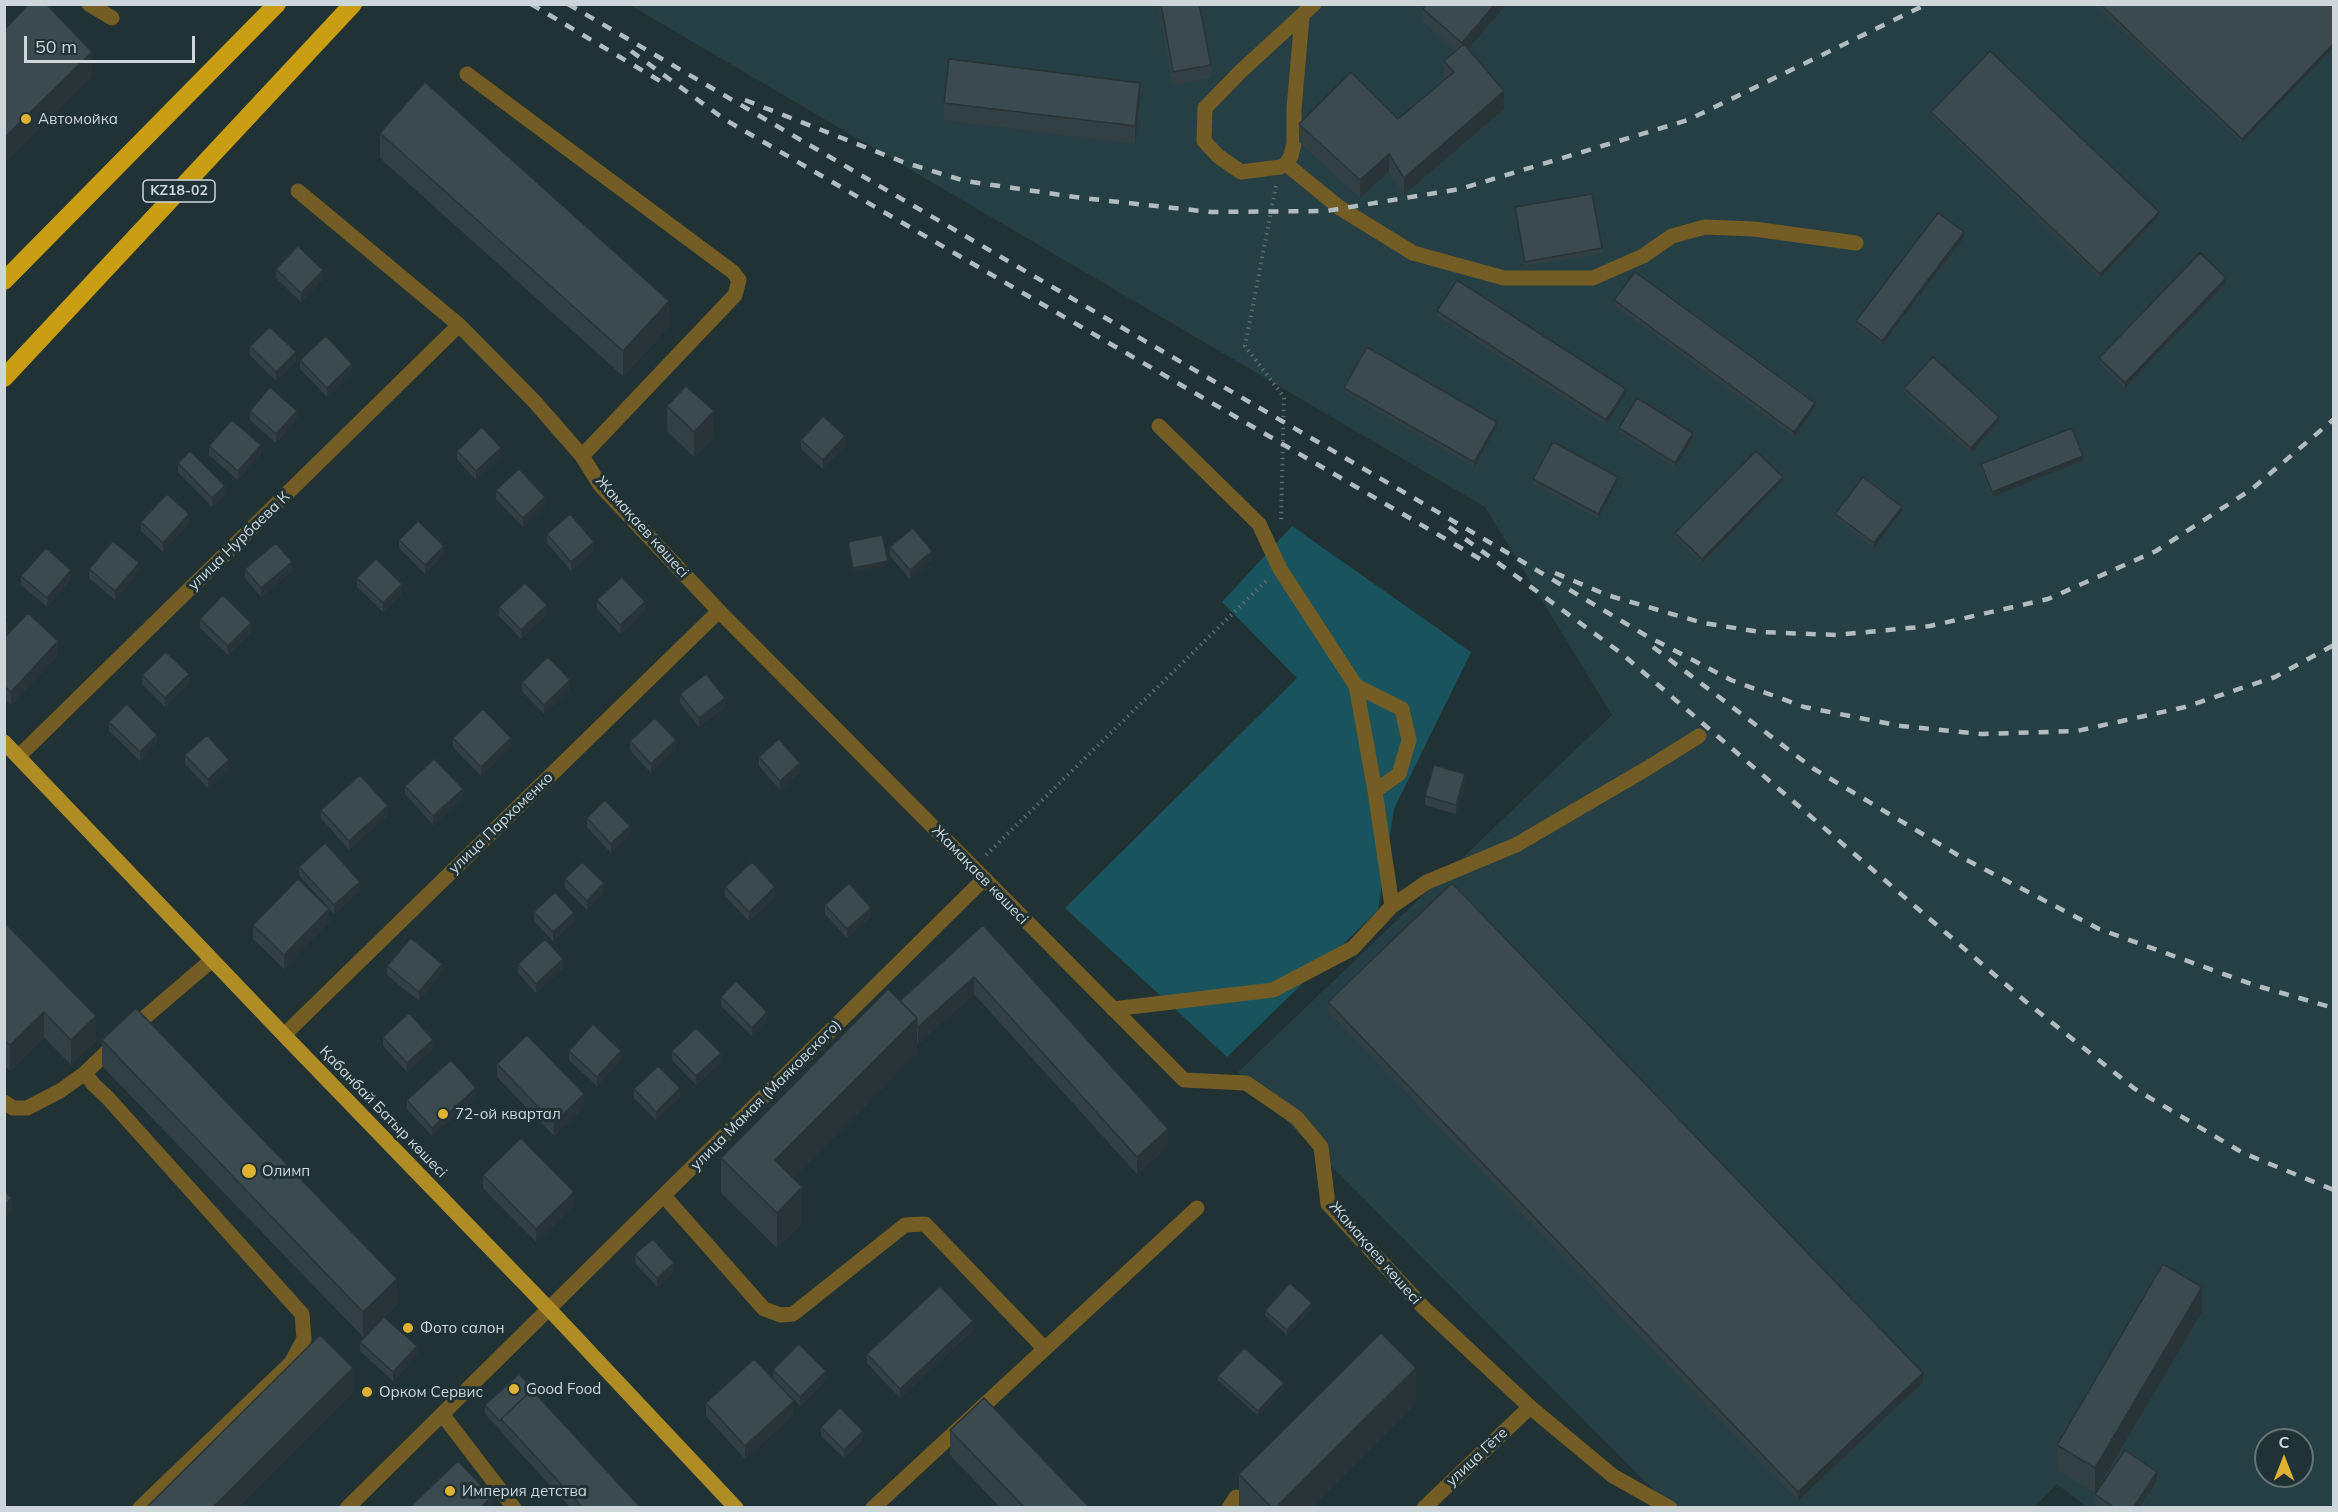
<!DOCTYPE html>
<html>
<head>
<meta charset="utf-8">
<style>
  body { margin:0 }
  #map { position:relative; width:2338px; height:1512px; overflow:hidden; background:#213235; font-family:Mulish,sans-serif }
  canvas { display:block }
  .frame { position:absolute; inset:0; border:6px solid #cdd7d9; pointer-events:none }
  .north { position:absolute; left:2254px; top:1428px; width:60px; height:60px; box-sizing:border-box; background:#213235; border:2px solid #667477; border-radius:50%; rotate:0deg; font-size:16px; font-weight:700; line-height:24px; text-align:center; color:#cdd7d9 }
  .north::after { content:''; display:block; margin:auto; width:21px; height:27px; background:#deb133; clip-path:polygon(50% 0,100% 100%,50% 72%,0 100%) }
  .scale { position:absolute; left:24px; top:36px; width:171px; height:27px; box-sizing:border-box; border:3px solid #cdd7d9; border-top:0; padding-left:8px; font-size:18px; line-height:21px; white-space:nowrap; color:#cdd7d9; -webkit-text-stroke:4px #213235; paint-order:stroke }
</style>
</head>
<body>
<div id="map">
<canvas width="2338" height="1512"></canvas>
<div class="frame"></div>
<div class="north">С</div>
<div class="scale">50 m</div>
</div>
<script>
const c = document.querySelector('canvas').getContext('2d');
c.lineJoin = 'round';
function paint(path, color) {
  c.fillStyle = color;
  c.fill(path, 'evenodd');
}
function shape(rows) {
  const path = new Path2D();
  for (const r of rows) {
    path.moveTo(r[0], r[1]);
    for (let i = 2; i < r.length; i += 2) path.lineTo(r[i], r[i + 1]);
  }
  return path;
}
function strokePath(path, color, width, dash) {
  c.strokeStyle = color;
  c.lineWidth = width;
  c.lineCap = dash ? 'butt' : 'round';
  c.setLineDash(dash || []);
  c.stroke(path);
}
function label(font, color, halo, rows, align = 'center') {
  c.font = font + ' Mulish,sans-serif';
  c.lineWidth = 6;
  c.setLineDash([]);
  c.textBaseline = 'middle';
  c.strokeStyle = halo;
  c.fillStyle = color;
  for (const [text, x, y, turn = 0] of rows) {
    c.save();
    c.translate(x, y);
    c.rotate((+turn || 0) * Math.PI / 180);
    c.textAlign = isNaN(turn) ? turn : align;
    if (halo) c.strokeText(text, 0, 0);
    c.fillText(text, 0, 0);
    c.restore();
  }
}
paint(shape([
  [630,5,2333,5,2333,1507,2087,1507,2057,1484,2034,1507,1670,1507,1238,1072,1612,715,1485,507],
  [2266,1440,2302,1440,2302,1476,2266,1476]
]), '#263f44');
paint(shape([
  [1292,526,1471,652,1394,809,1378,910,1227,1057,1065,908,1297,678,1222,602]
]), '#19535d');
strokePath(shape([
  [1276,186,1245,346,1284,397,1281,522],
  [986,855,1266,581]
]), '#5c6b6d', 4, [1.5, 4.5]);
strokePath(shape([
  [89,4,112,18],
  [1302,17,1294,109,1294,143,1291,156,1286,164,1280,167,1241,172,1218,156,1204,141,1205,108,1241,71,1314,4],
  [467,74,733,272,739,280,735,295,582,456],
  [1286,164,1340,208,1413,253,1504,278,1593,278,1643,256,1672,236,1705,227,1754,229,1856,243],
  [298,191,459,325,534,401,582,456,600,485,719,611,1184,1080,1246,1083,1297,1118,1321,1147,1328,1204,1424,1308,1530,1407,1613,1476,1670,1508],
  [1159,426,1259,524,1280,569,1356,686,1375,791,1392,906],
  [1356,686,1402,709,1409,740,1399,774,1375,791],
  [19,756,459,325],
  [1113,1009,1273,990,1353,948,1392,906,1427,882,1516,845,1646,769,1699,736],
  [284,1035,719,611],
  [85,1073,130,1030,212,960],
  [4,1102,13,1108,27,1108,60,1091,85,1073,94,1085,107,1097,302,1314,304,1339,291,1363,140,1508],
  [664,1196,764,1309,781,1315,793,1314,905,1225,925,1224,1044,1348],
  [442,1414,514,1508],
  [347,1508,983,880],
  [873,1508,1197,1208],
  [1229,1508,1236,1497],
  [1424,1508,1530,1407]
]), '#735d24', 15);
strokePath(shape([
  [4,742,284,1035,549,1309,736,1508]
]), '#b08c25', 15);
strokePath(shape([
  [4,281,277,4],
  [4,378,353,4]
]), '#c99e12', 18);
strokePath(shape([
  [531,4,660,81],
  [568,4,1513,556,1645,635,1731,680,1804,707,1901,726,1982,734,2077,731,2185,707,2275,677,2334,645],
  [631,51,724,119,1480,559],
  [745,100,903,162,965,181,1082,198,1211,212,1326,211,1460,189,1688,120,1927,4],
  [1449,527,1621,653,2025,1001,2135,1089,2243,1153,2334,1190],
  [1555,573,1607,595,1703,623,1761,632,1836,635,1930,626,2048,599,2156,551,2252,489,2334,419],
  [1653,647,1814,769,1961,857,2099,929,2254,985,2334,1008]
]), '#b0bcbe', 4.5, [10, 10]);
paint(shape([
  [1158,4,1199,4,1211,65,1211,78,1173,85],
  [1507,4,1468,49,1504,109,1404,195,1389,172,1360,198,1299,142,1299,124,1398,119,1445,79,1444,78,1444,61,1456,51,1423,22,1423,9],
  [2095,4,2334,4,2334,47,2242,143],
  [1140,100,1135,144,944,120,944,103],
  [1931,112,2159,217,2100,278,1931,116],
  [380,133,669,327,623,376,380,158],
  [1515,207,1602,248,1602,253,1525,266],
  [1964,237,1882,345,1856,326,1856,321],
  [276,269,323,279,301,302,276,278],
  [2226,283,2125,388,2099,362,2099,358],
  [1614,300,1815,408,1794,437,1614,305],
  [1437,311,1626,394,1606,425,1437,316],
  [250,346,296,361,276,381,250,355],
  [300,360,352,373,327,397,300,369],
  [1344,388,1497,427,1474,467,1344,392],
  [1904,388,1999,421,1971,453,1904,393],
  [667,406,714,437,694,457,667,431],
  [250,411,297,419,276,443,250,420],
  [1619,428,1693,438,1675,467,1619,432],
  [801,440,845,445,823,469,801,449],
  [209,446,261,454,238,480,209,455],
  [457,451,501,456,476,480,457,459],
  [2083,460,1992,497,1981,468,1981,464],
  [178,463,225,495,212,507,178,472],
  [1533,479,1618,481,1598,518,1533,484],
  [1783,481,1702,563,1675,537,1675,533],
  [496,490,545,506,523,527,496,499],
  [1902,511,1874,548,1835,518,1835,514],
  [141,522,189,523,163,552,141,531],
  [547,534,594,551,571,571,547,543],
  [399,540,444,554,425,574,399,548],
  [848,542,888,565,853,572],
  [890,547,932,560,910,579,890,556],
  [89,569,139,572,115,600,89,578],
  [245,569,292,571,261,597,245,578],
  [21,576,71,579,47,607,21,585],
  [357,578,402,593,383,612,357,587],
  [597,600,645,611,620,634,597,609],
  [499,607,547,614,521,639,499,616],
  [200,619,251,632,228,655,200,628],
  [4,638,58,655,11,705,4,699],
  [142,675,189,683,165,707,142,684],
  [522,682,570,689,544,714,522,691],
  [680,694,725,707,699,727,680,703],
  [109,722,157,743,140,761,109,731],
  [453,738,511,747,481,776,453,747],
  [630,741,676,749,651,773,630,750],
  [185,755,229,769,208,788,185,764],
  [759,757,800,772,780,790,759,766],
  [1465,783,1456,814,1425,805,1425,796],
  [405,786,463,798,433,825,405,794],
  [321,810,388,815,349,850,321,818],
  [587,818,630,835,611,853,587,827],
  [299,867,360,891,334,914,299,875],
  [565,879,604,892,587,910,565,888],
  [725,887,775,896,749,921,725,896],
  [825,905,871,917,847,938,825,914],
  [534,912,574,921,553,941,534,921],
  [4,922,96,1041,71,1065,44,1037,10,1071,4,1065],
  [329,923,284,969,253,939,253,925],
  [983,925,1168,1147,1137,1174,974,994,918,1044,917,1043,917,1053,793,1178,802,1223,777,1248,721,1193,721,1158,900,1001],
  [518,964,563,968,536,993,518,973],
  [387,966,442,972,419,1001,387,975],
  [721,997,767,1021,752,1036,721,1006],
  [1328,1002,1923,1382,1798,1501,1328,1011],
  [383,1037,433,1049,407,1072,383,1046],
  [102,1040,397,1304,384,1317,417,1355,393,1381,360,1351,360,1342,380,1321,363,1337,102,1066],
  [569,1051,621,1060,597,1086,569,1060],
  [672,1051,721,1062,696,1085,672,1060],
  [497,1064,584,1107,554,1136,497,1077],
  [634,1089,680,1097,656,1120,634,1098],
  [476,1097,432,1136,407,1109,407,1100],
  [483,1175,574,1206,536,1242,483,1188],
  [635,1254,674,1272,657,1287,635,1263],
  [1312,1308,1287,1335,1265,1315,1265,1311],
  [2202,1312,2095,1493,2057,1470,2057,1445],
  [973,1330,900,1398,867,1363,867,1354],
  [773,1370,826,1380,800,1406,777,1383,794,1414,745,1459,706,1416,706,1403,773,1379],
  [1218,1376,1284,1388,1258,1416,1218,1380],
  [534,1392,641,1508,571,1508,501,1432,501,1429,500,1430,485,1414,485,1405],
  [1416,1403,1311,1508,1239,1508,1239,1474],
  [821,1427,863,1439,844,1458,821,1436],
  [950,1430,1090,1508,1001,1508,950,1455],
  [2157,1481,2139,1508,2102,1508,2095,1503,2095,1494]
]), '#324043');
paint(shape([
  [1495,4,1507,4,1462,56,1462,43],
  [2334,43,2334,47,2242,143,2242,139],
  [92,52,92,77,5,162,5,137],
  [1140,83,1140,100,1135,144,1135,126],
  [1504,91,1504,109,1404,195,1404,178],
  [1389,154,1389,172,1360,198,1360,180],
  [2159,212,2159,217,2100,278,2100,274],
  [1964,232,1964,237,1882,345,1882,341],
  [323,270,323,279,301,302,301,293],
  [2226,278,2226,283,2125,388,2125,383],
  [669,301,669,327,623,376,623,351],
  [296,352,296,361,276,381,276,372],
  [352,364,352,373,327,397,327,388],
  [1626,389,1626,394,1606,425,1606,420],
  [1815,403,1815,408,1794,437,1794,432],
  [297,411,297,419,276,443,276,434],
  [714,411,714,437,694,457,694,432],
  [1999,417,1999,421,1971,453,1971,448],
  [1497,422,1497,427,1474,467,1474,462],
  [1693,433,1693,438,1675,467,1675,463],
  [845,436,845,445,823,469,823,460],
  [261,445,261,454,238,480,238,471],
  [501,448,501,456,476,480,476,471],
  [2083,456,2083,460,1992,497,1992,492],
  [1618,477,1618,481,1598,518,1598,514],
  [1783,477,1783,481,1702,563,1702,559],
  [225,486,225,495,212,507,212,498],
  [545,497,545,506,523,527,523,518],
  [1902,507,1902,511,1874,548,1874,543],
  [189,514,189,523,163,552,163,543],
  [594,542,594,551,571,571,571,562],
  [444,546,444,554,425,574,425,565],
  [932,551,932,560,910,579,910,570],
  [888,561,888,565,853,572,853,568],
  [292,562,292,571,261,597,261,588],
  [139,563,139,572,115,600,115,591],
  [71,570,71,579,47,607,47,598],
  [402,584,402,593,383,612,383,603],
  [645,602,645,611,620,634,620,625],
  [547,605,547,614,521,639,521,630],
  [251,623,251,632,228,655,228,646],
  [8,624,8,632,4,636,4,627],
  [58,641,58,655,11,705,11,692],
  [189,674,189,683,165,707,165,698],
  [570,680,570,689,544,714,544,705],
  [725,698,725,707,699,727,699,718],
  [157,735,157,743,140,761,140,752],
  [511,738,511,747,481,776,481,767],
  [676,740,676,749,651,773,651,764],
  [229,760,229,769,208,788,208,779],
  [800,763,800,772,780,790,780,781],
  [1465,774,1465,783,1456,814,1456,805],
  [463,789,463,798,433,825,433,816],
  [388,806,388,815,349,850,349,841],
  [630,826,630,835,611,853,611,844],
  [360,882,360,891,334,914,334,905],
  [604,883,604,892,587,910,587,901],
  [775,887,775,896,749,921,749,912],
  [871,908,871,917,847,938,847,929],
  [329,909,329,923,284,969,284,955],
  [574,913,574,921,553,941,553,932],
  [563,959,563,968,536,993,536,984],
  [442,964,442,972,419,1001,419,992],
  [974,977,974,994,918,1044,918,1027],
  [44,1012,44,1037,10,1071,10,1045],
  [767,1012,767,1021,752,1036,752,1028],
  [96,1016,96,1041,71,1065,71,1040],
  [917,1018,917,1053,775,1196,775,1160],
  [433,1040,433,1049,407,1072,407,1063],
  [621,1051,621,1060,597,1086,597,1077],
  [721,1053,721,1062,696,1085,696,1076],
  [476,1088,476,1097,432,1136,432,1128],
  [680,1088,680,1097,656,1120,656,1112],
  [584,1094,584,1107,554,1136,554,1123],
  [1168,1129,1168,1147,1137,1174,1137,1157],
  [802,1187,802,1223,777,1248,777,1213],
  [574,1192,574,1206,536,1242,536,1229],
  [12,1198,12,1212,4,1219,4,1206],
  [674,1263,674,1272,657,1287,657,1278],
  [397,1279,397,1304,363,1337,363,1312],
  [2202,1287,2202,1312,2095,1493,2095,1468],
  [1312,1303,1312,1308,1287,1335,1287,1330],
  [973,1321,973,1330,900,1398,900,1389],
  [417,1346,417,1355,393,1381,393,1372],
  [353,1368,353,1393,238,1508,212,1508],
  [1416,1368,1416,1403,1311,1508,1275,1508],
  [826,1371,826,1380,800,1406,800,1397],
  [1923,1373,1923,1382,1798,1501,1798,1492],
  [1284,1383,1284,1388,1258,1416,1258,1411],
  [794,1401,794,1414,745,1459,745,1446],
  [863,1431,863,1439,844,1458,844,1450],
  [2157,1472,2157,1481,2139,1508,2133,1508],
  [492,1497,492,1508,480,1508]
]), '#293437');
const building = shape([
  [29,4,46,4,92,52,5,137,4,30,29,4],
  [1161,4,1199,4,1211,65,1173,72,1161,4],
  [1426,4,1495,4,1462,43,1423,9,1426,4],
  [2100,4,2334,4,2334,43,2242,139,2100,4],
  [1464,44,1504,91,1404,178,1389,154,1360,180,1299,124,1351,72,1398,119,1454,72,1444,61,1464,44],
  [1990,51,2159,212,2100,274,1931,112,1990,51],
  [949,59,1140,83,1135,126,944,103,949,59],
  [425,82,669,301,623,351,380,133,425,82],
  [1592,194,1602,248,1525,262,1515,207,1592,194],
  [1938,213,1964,232,1882,341,1856,321,1938,213],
  [298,246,323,270,301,293,276,269,298,246],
  [2200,253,2226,278,2125,383,2099,358,2200,253],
  [1635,272,1815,403,1794,432,1614,300,1635,272],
  [1457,280,1626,389,1606,420,1437,311,1457,280],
  [270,327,296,352,276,372,250,346,270,327],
  [326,336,352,364,327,388,300,360,326,336],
  [1367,347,1497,422,1474,462,1344,388,1367,347],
  [1933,357,1999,417,1971,448,1904,388,1933,357],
  [686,386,714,411,694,432,667,406,686,386],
  [270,387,297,411,276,434,250,411,270,387],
  [1637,398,1693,433,1675,463,1619,428,1637,398],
  [823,416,845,436,823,460,801,440,823,416],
  [232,420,261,445,238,471,209,446,232,420],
  [482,427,501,448,476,471,457,451,482,427],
  [2072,428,2083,456,1992,492,1981,464,2072,428],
  [1553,442,1618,477,1598,514,1533,479,1553,442],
  [190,451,225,486,212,498,178,463,190,451],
  [1756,451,1783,477,1702,559,1675,533,1756,451],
  [519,469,545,497,523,518,496,490,519,469],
  [1863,477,1902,507,1874,543,1835,514,1863,477],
  [167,494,189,514,163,543,141,522,167,494],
  [570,514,594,542,571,562,547,534,570,514],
  [418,521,444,546,425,565,399,540,418,521],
  [913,528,932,551,910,570,890,547,913,528],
  [882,535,888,561,853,568,848,542,882,535],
  [113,541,139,563,115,591,89,569,113,541],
  [276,543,292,562,261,588,245,569,276,543],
  [46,548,71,570,47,598,21,576,46,548],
  [376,559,402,584,383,603,357,578,376,559],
  [622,577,645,602,620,625,597,600,622,577],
  [525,583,547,605,521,630,499,607,525,583],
  [223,595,251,623,228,646,200,619,223,595],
  [28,613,58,641,11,692,4,686,4,638,28,613],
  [4,620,8,624,4,627,4,620],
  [166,652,189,674,165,698,142,675,166,652],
  [548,657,570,680,544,705,522,682,548,657],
  [706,674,725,698,699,718,680,694,706,674],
  [127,704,157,735,140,752,109,722,127,704],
  [483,709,511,738,481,767,453,738,483,709],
  [655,718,676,740,651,764,630,741,655,718],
  [207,735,229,760,208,779,185,755,207,735],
  [779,739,800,763,780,781,759,757,779,739],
  [434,759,463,789,433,816,405,786,434,759],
  [1434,765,1465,774,1456,805,1425,796,1434,765],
  [360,775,388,806,349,841,321,810,360,775],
  [605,800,630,826,611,844,587,818,605,800],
  [325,843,360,882,334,905,299,867,325,843],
  [582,862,604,883,587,901,565,879,582,862],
  [752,862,775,887,749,912,725,887,752,862],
  [298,879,329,909,284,955,253,925,298,879],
  [849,883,871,908,847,929,825,905,849,883],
  [1452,883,1923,1373,1798,1492,1328,1002,1452,883],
  [555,892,574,913,553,932,534,912,555,892],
  [4,922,96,1016,71,1040,44,1012,10,1045,4,1040,4,922],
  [983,925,1168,1129,1137,1157,974,977,918,1027,917,1026,917,1018,900,1001,983,925],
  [411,938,442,964,419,992,387,966,411,938],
  [545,939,563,959,536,984,518,964,545,939],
  [736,981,767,1012,752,1028,721,997,736,981],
  [888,989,917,1018,775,1160,802,1187,777,1213,721,1158,888,989],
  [136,1008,397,1279,363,1312,102,1040,136,1008],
  [409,1013,433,1040,407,1063,383,1037,409,1013],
  [593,1024,621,1051,597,1077,569,1051,593,1024],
  [696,1028,721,1053,696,1076,672,1051,696,1028],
  [527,1035,584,1094,554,1123,497,1064,527,1035],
  [451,1060,476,1088,432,1128,407,1100,451,1060],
  [658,1066,680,1088,656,1112,634,1089,658,1066],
  [521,1138,574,1192,536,1229,483,1175,521,1138],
  [4,1191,12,1198,4,1206,4,1191],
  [653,1239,674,1263,657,1278,635,1254,653,1239],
  [2163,1264,2202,1287,2095,1468,2057,1445,2163,1264],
  [1290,1283,1312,1303,1287,1330,1265,1311,1290,1283],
  [940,1286,973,1321,900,1389,867,1354,940,1286],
  [384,1317,417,1346,393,1372,360,1342,384,1317],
  [1381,1333,1416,1368,1275,1508,1272,1508,1239,1474,1381,1333],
  [320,1335,353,1368,212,1508,146,1508,320,1335],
  [799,1344,826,1371,800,1397,773,1370,799,1344],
  [1244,1348,1284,1383,1258,1411,1218,1376,1244,1348],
  [754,1359,794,1401,745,1446,706,1403,754,1359],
  [519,1374,534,1390,533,1391,532,1390,501,1419,502,1420,500,1421,485,1405,519,1374],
  [532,1390,641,1508,583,1508,501,1419,532,1390],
  [984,1398,1090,1508,1025,1508,950,1430,984,1398],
  [840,1408,863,1431,844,1450,821,1427,840,1408],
  [2125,1450,2157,1472,2133,1508,2115,1508,2095,1494,2125,1450],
  [458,1461,492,1497,480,1508,409,1508,458,1461]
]);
paint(building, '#3a4a4e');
strokePath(building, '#293437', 1.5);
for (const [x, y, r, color] of [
  [26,119,6,"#deb133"],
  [443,1114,6,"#deb133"],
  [249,1171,8,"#deb133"],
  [408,1328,6,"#deb133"],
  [514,1389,6,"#deb133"],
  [367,1392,6,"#deb133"],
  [450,1491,6,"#deb133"]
]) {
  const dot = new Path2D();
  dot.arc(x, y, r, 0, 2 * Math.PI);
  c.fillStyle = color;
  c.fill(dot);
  strokePath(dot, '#213235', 2);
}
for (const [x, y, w] of [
  [179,191,72]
]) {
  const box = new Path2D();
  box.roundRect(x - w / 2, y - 11, w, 22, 4.5);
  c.fillStyle = '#213235';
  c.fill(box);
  strokePath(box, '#cdd7d9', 1.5);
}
label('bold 14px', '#cdd7d9', null, [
  ["KZ18-02",179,191]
]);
label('15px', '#cdd7d9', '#213235', [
  ["Автомойка",38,119],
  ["72-ой квартал",455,1114],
  ["Олимп",262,1171],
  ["Фото салон",420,1328],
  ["Good Food",526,1389],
  ["Орком Сервис",379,1392],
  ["Империя детства",462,1491]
], 'left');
label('15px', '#cdd7d9', '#213235', [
  ["Жамақаев көшесі",642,527,48],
  ["улица Нурбаева К",239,541,-44],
  ["улица Пархоменко",501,823,-44],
  ["Жамақаев көшесі",980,875,46],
  ["улица Мамая (Маяковского)",766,1095,-45],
  ["Қабанбай Батыр көшесі",383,1112,46],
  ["Жамақаев көшесі",1375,1253,49],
  ["улица Гёте",1477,1457,-43]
]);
</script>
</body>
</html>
